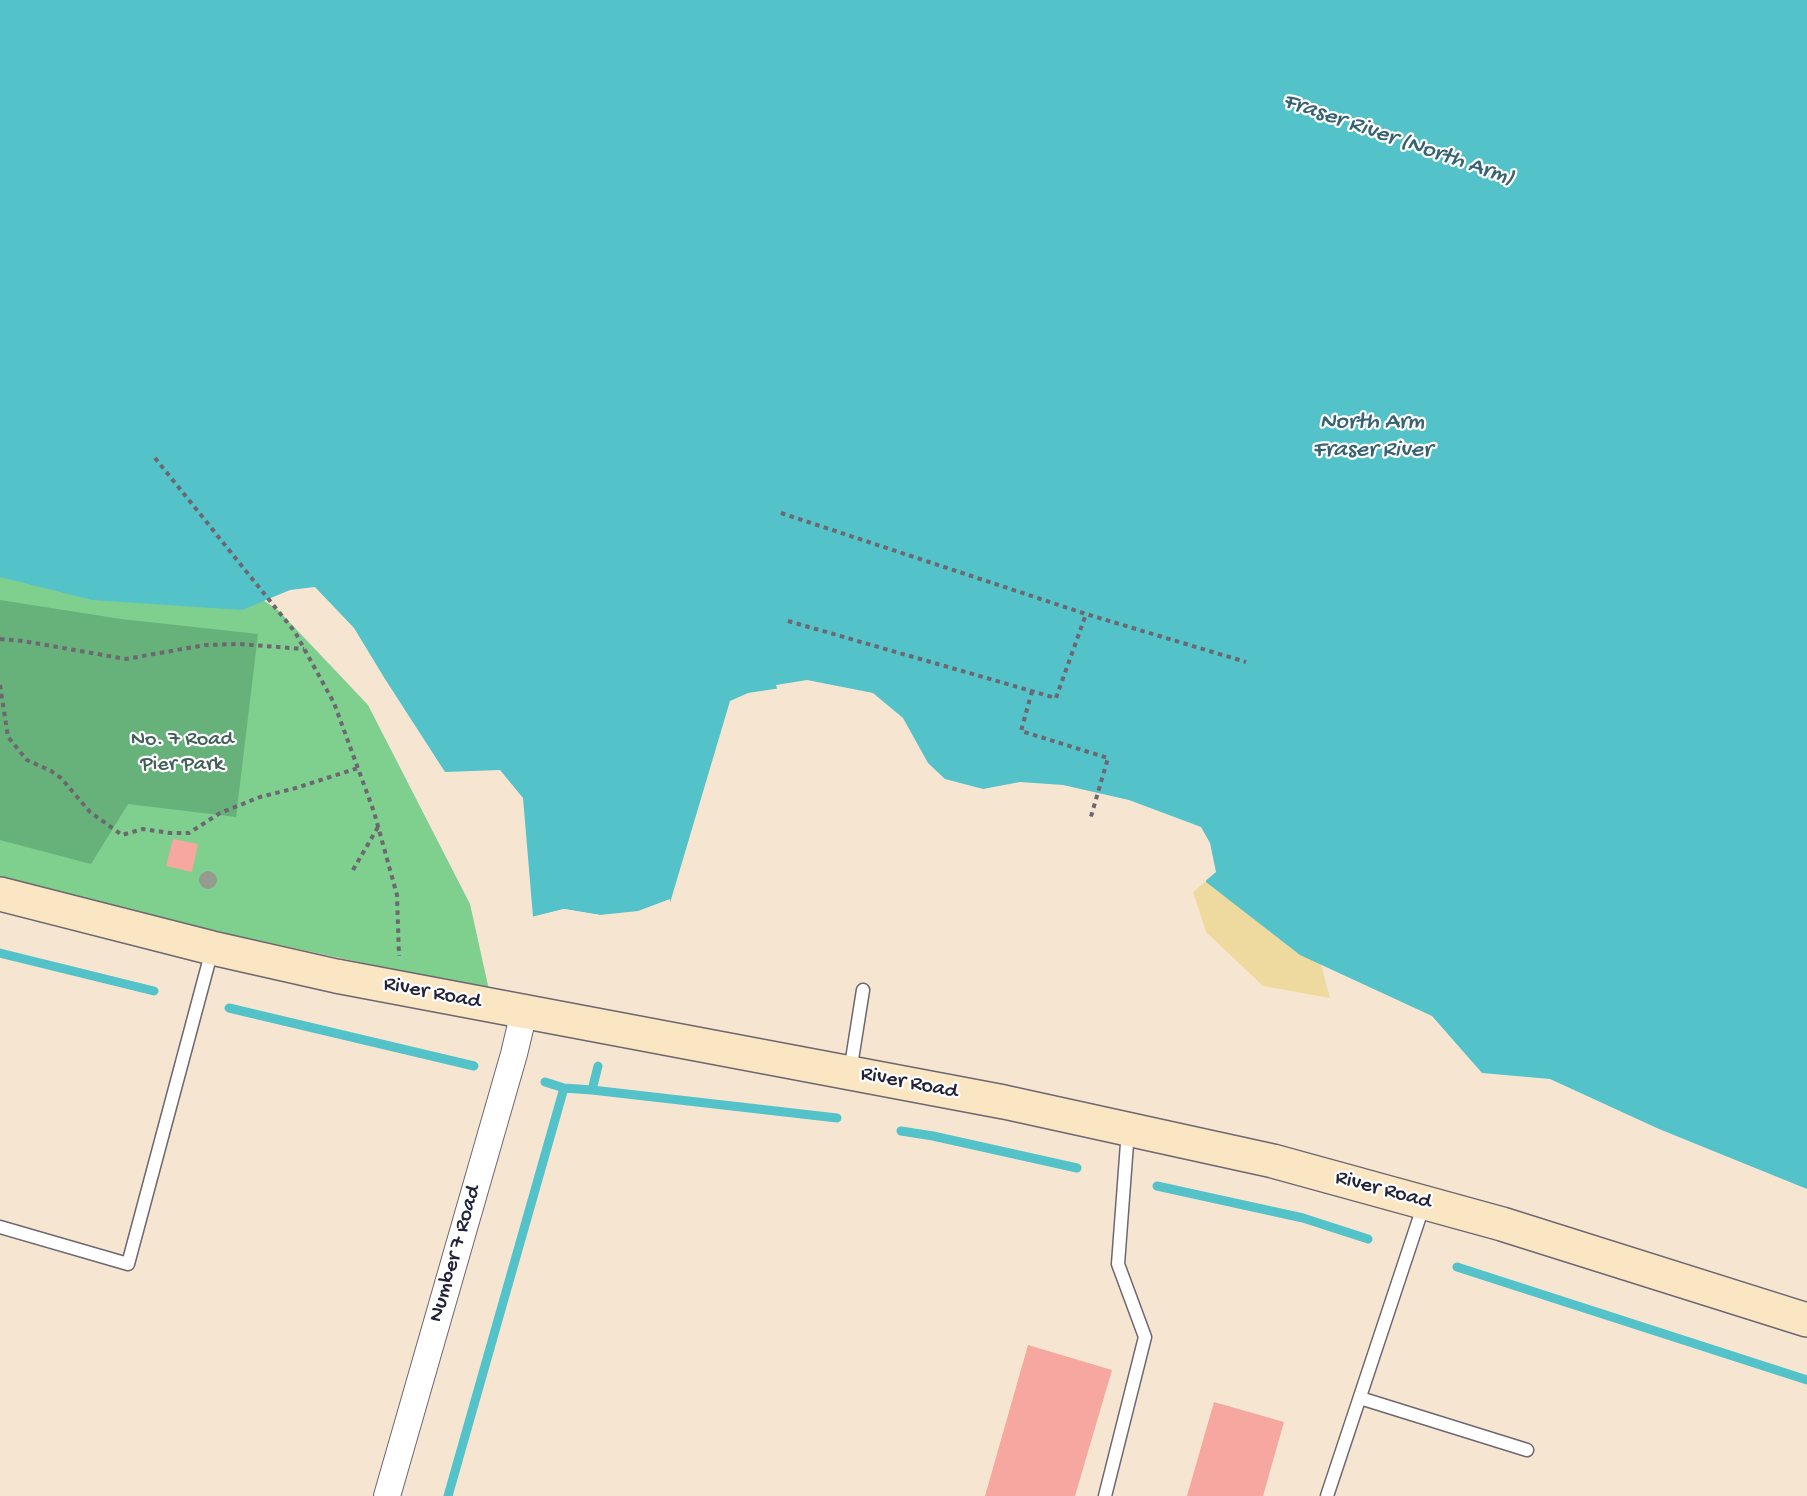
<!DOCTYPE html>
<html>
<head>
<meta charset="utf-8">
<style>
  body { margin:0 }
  canvas { display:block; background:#f6e6d1 }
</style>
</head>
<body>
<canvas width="1807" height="1496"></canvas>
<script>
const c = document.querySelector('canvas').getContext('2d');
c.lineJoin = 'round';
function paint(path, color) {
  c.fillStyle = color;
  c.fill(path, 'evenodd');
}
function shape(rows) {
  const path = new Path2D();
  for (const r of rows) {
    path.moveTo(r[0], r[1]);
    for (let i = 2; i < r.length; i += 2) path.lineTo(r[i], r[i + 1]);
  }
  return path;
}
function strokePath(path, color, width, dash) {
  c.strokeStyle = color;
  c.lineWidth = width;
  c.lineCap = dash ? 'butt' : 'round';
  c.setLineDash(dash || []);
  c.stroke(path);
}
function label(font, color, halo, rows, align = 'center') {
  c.font = font + ' "Gochi Hand",sans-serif';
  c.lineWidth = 4.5;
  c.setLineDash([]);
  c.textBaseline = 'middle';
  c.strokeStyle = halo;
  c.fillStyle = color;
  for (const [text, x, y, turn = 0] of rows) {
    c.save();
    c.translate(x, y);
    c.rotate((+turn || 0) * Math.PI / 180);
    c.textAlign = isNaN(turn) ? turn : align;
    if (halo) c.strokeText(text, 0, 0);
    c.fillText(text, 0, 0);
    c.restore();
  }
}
paint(shape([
  [0,576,254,594,278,610,368,705,470,904,489,990,219,932,0,878]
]), '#7fcf8f');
paint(shape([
  [0,600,121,619,258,634,236,817,128,804,91,864,0,840]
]), '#67b27a');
paint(shape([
  [1216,873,1316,946,1330,998,1263,986,1206,932,1193,892]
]), '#eeda9e');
paint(shape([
  [0,0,1807,0,1807,1189,1659,1129,1550,1079,1482,1073,1432,1016,1300,955,1206,882,1198,840,1189,831,1083,801,957,786,928,774,891,721,825,692,781,688,748,693,730,701,667,913,600,915,564,909,533,917,523,798,500,770,445,772,385,679,354,628,315,587,290,590,242,610,92,600,0,577]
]), '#54c2c9');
paint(shape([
  [807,680,873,693,903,718,928,763,945,779,983,789,1020,782,1063,785,1129,800,1201,827,1210,843,1216,872,1203,883,1195,841,1188,834,1145,819,1083,803,1044,797,1002,796,956,789,927,777,907,751,889,724,824,695,778,691,776,685],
  [670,899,670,914,667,916,600,918,565,912,535,919,531,917,564,909,600,915,638,911]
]), '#f6e6d1');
strokePath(shape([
  [0,953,154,991],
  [229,1008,474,1066],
  [545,1082,564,1088],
  [592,1090,837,1118],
  [901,1131,933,1136,1077,1168],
  [1157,1186,1303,1218,1368,1239],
  [1457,1267,1807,1380],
  [448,1496,564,1088,592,1090,598,1066]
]), '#54c2c9', 9);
paint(shape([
  [173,839,198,844,192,872,166,866],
  [1028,1345,1112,1370,1075,1496,985,1496],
  [1214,1402,1284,1422,1263,1496,1187,1496]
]), '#f6a8a0');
const lane = shape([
  [850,1072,863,990],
  [0,1227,128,1264,212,950],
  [1360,1398,1527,1450],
  [1105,1496,1145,1337,1118,1264,1128,1130],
  [1327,1496,1424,1204]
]);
const street = shape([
  [387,1496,514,1054,524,1012]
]);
const secondary = shape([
  [0,894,212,948,336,976,1004,1102,1273,1161,1502,1224,1807,1320]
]);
strokePath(lane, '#6c6770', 15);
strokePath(street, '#6c6770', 28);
strokePath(secondary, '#6c6770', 36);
strokePath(shape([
  [155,458,295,632,334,703,374,812,397,895,399,956],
  [781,513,1086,614,1246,662],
  [788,621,1056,698,1086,614],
  [0,639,23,641,126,659,205,645,239,644,304,649],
  [0,685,8,737,27,760,51,771,61,778,90,812,122,835,143,829,170,833,189,833,220,813,260,797,296,788,358,768],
  [1032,691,1021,731,1108,758,1090,820],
  [353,870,378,827]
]), '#6c6770', 4, [4.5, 4.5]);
strokePath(lane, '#fff', 12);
strokePath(street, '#fff', 26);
strokePath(secondary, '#fbe6c3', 33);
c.fillStyle = '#949c8e';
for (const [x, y] of [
  [208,880]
]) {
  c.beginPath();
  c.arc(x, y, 9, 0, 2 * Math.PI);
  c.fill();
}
label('22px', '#435f58', '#fff', [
  ["No. 7 Road",182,741],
  ["Pier Park",182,766]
]);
label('22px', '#22223b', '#fff', [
  ["River Road",432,994,11],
  ["River Road",909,1084,11],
  ["River Road",1383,1191,15],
  ["Number 7 Road",456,1254,-74]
]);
label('italic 24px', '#366274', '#fff', [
  ["Fraser River (North Arm)",1398,141,19],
  ["North Arm",1372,423],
  ["Fraser River",1372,451]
]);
</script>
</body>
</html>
